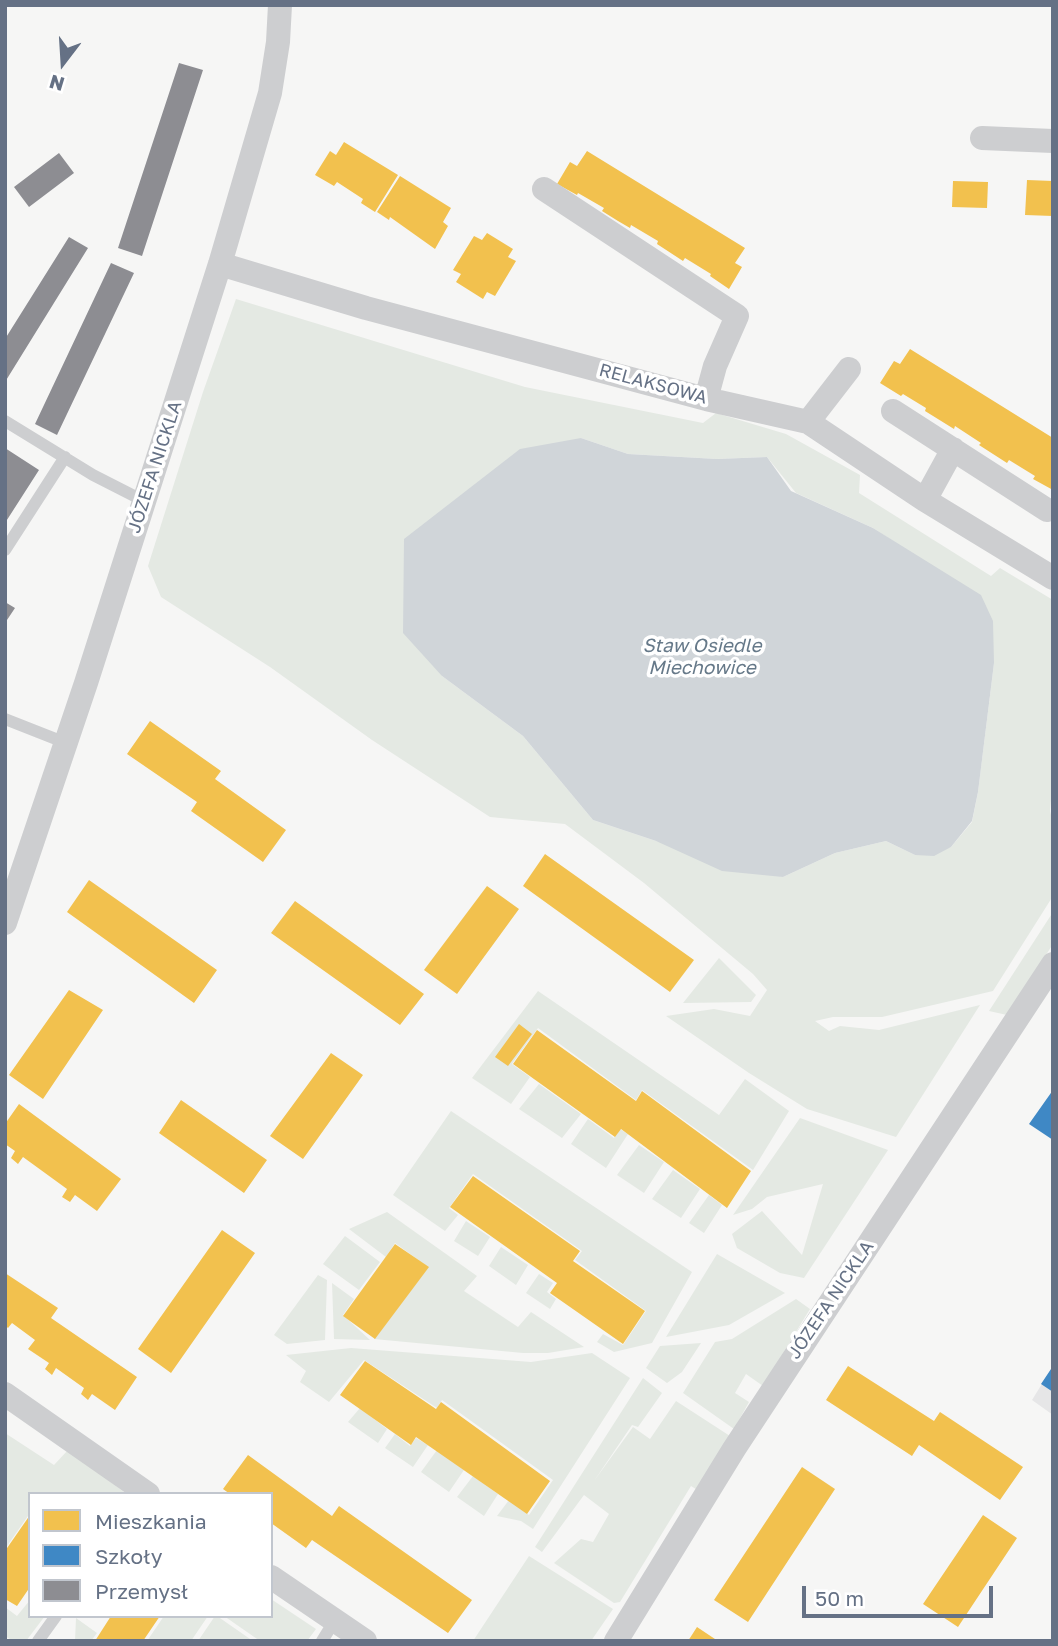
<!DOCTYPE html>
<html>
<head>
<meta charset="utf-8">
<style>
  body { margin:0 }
  #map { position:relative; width:1058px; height:1646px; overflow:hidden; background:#f6f6f5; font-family:"Golos Text",sans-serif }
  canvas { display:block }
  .frame { position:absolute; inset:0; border:7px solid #657185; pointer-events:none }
  .legend { position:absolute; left:28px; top:1492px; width:245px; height:126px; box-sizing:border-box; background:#fff; border:2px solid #c1c6ce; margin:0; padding:9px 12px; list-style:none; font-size:21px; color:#657185 }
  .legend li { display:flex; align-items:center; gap:14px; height:35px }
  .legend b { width:35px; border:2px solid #c1c6ce }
  .north { position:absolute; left:28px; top:28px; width:70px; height:70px; -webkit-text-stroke:5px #fff; paint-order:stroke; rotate:197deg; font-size:19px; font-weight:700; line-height:28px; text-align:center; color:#657185 }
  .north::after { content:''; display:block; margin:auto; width:24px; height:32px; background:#657185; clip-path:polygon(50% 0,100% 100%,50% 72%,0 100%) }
  .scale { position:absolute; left:802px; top:1586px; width:191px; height:32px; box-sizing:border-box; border:4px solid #657185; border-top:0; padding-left:9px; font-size:21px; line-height:24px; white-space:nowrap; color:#657185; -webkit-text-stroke:5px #fff; paint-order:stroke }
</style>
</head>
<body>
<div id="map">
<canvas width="1058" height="1646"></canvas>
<div class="frame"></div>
<ul class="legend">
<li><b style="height:19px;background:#f2c14e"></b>Mieszkania</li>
<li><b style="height:19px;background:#3f88c5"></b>Szkoły</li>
<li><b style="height:19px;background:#8d8d92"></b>Przemysł</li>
</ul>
<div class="north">N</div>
<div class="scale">50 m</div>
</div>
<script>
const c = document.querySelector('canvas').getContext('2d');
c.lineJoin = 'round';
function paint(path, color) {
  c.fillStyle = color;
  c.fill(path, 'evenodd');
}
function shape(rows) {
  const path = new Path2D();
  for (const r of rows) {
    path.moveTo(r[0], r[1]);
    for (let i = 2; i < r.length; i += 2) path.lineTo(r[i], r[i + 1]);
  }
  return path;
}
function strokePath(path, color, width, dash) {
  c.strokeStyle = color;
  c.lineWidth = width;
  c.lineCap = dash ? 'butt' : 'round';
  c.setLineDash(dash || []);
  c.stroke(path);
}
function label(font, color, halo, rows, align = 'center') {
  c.font = font + ' "Golos Text",sans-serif';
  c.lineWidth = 7;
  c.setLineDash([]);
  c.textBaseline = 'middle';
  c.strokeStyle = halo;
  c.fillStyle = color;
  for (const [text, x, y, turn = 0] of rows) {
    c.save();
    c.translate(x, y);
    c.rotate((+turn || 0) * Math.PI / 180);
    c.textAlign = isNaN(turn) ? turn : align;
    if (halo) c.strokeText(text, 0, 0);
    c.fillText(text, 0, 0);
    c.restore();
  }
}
paint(shape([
  [1053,1366,1053,1415,1032,1400]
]), '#e6e6e7');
paint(shape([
  [236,299,525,387,703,423,716,413,786,434,860,475,859,493,991,576,1000,568,1053,600,1053,775,1050,811,1053,823,1053,896,993,991,882,1017,833,1017,815,1021,829,1031,840,1026,879,1030,980,1005,896,1137,807,1109,749,1073,666,1016,714,1009,750,1016,767,990,753,974,644,883,565,824,490,817,372,740,270,667,161,597,148,566,203,392],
  [581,438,628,454,717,459,767,457,796,493,873,528,911,553,994,663,978,792,972,822,951,847,915,855,886,841,835,853,783,877,656,841,593,820,523,736,442,676],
  [1053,912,1053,944,1007,1015,989,1011],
  [719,958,756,995,751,1002,683,1003],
  [538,991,719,1115,745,1079,789,1111,753,1170,642,1090,636,1100,538,1028,512,1064,530,1077,511,1104,472,1078],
  [539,1084,581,1114,562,1138,519,1109],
  [451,1111,692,1272,652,1343,614,1352,597,1342,603,1334,623,1345,646,1311,575,1260,582,1251,473,1174,449,1208,458,1215,445,1231,393,1195],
  [800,1118,888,1150,804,1278,780,1273,737,1248,732,1234,762,1211,802,1255,823,1184,767,1197,752,1209,733,1215],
  [588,1119,614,1138,620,1129,628,1134,606,1168,571,1144],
  [639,1145,664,1162,644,1193,617,1175],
  [673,1170,700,1189,681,1218,652,1199],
  [709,1195,722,1205,704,1233,689,1223],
  [387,1212,477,1276,464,1291,518,1327,531,1312,584,1347,548,1353,523,1353,374,1339,428,1267,395,1243,386,1257,349,1229],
  [466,1221,490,1237,478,1256,454,1241],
  [345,1236,380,1262,359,1290,323,1264],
  [501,1247,528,1265,516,1285,489,1266],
  [717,1254,785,1293,729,1325,666,1337],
  [539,1274,553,1283,547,1292,556,1299,550,1309,526,1293],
  [318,1275,327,1280,325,1340,287,1344,274,1335],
  [332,1283,354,1299,343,1315,370,1340,334,1339],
  [796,1299,810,1309,763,1386,746,1374,735,1393,749,1402,734,1429,683,1393,715,1342,732,1339],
  [701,1343,682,1372,667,1383,646,1368,660,1346],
  [351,1348,531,1362,592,1353,630,1378,533,1529,521,1521,497,1516,509,1500,529,1515,553,1480,442,1400,437,1408,364,1360,329,1402,300,1382,306,1371,286,1355],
  [643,1378,662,1393,638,1427,632,1425,594,1481,633,1427,650,1439,676,1401,730,1436,699,1491,691,1486,620,1602,614,1603,554,1563,581,1539,593,1542,609,1514,584,1495,542,1552,535,1547],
  [360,1408,387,1429,378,1443,348,1422],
  [5,1433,54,1465,68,1450,124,1492,124,1494,30,1494,30,1513,5,1549],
  [395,1434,410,1446,416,1438,428,1445,413,1467,385,1448],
  [437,1450,464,1470,449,1492,421,1472],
  [473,1476,498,1494,484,1516,457,1497],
  [529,1556,613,1609,591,1641,473,1641],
  [271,1599,316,1629,307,1641,260,1641,224,1616,271,1616],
  [30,1600,30,1616,45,1616,26,1641,13,1641,5,1636,5,1607,17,1616],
  [164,1616,208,1616,191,1641,147,1641],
  [215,1616,217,1616,253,1641,198,1641],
  [76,1618,97,1633,91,1641,75,1641]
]), '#e4e9e3');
paint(shape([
  [581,438,628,454,717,459,767,457,791,491,873,528,981,595,993,621,994,663,978,792,972,821,951,847,934,856,915,855,886,841,835,853,783,877,722,871,656,841,593,820,523,736,442,676,403,633,404,539,520,449]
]), '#d0d5d9');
paint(shape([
  [344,142,398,175,375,212,361,203,363,199,337,182,334,186,315,175,330,151,336,155],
  [587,151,745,248,735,263,742,267,729,289,710,276,711,274,685,258,683,261,657,244,658,241,631,225,630,228,618,221,602,211,604,208,578,193,577,195,557,184,570,162,577,166],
  [400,176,451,208,443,222,448,226,435,249,390,217,389,220,377,212],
  [1027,180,1053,181,1053,216,1025,215],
  [953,181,988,182,987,208,952,207],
  [487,233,513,249,508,257,516,261,495,296,487,292,483,299,456,282,461,274,453,270,474,236,482,240],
  [910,349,1053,438,1053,490,1033,479,1035,476,1009,460,1007,463,979,445,981,443,955,426,954,429,925,411,926,408,903,394,901,396,880,383,894,361,900,364],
  [150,721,221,771,215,779,286,830,263,862,191,811,197,802,127,754],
  [545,854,694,960,670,992,523,886],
  [89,880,217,970,194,1003,67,912],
  [487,886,519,909,457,994,424,970],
  [295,901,424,994,400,1025,271,933],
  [69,990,103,1010,43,1099,9,1075],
  [519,1024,532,1034,508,1066,495,1057],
  [537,1030,636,1101,642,1091,751,1171,727,1208,621,1129,615,1137,513,1064],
  [331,1053,363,1075,303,1159,270,1136],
  [181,1100,267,1160,244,1193,159,1133],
  [19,1104,121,1179,97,1211,75,1195,70,1202,62,1197,67,1189,23,1157,18,1164,11,1158,15,1151,5,1144,5,1124],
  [473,1176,580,1251,573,1261,645,1311,623,1344,550,1293,557,1283,450,1207],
  [222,1230,255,1253,171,1373,138,1349],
  [395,1244,429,1267,375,1339,343,1316],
  [5,1273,58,1308,51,1318,137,1377,115,1410,92,1394,88,1400,81,1394,84,1388,56,1368,52,1375,45,1369,49,1363,28,1349,35,1340,12,1323,8,1328,5,1325],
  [365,1361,436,1409,441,1402,550,1481,527,1514,416,1437,411,1445,340,1395],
  [848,1366,934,1421,940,1412,1023,1467,1000,1500,919,1445,912,1456,826,1400],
  [248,1455,332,1516,339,1506,472,1600,448,1633,312,1540,306,1548,271,1523,271,1494,230,1494,223,1489],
  [802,1467,835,1489,748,1622,714,1600],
  [30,1515,30,1587,17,1606,5,1599,5,1551],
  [983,1515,1017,1538,958,1627,923,1604],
  [111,1616,160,1616,143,1641,95,1641],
  [697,1627,718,1641,688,1641]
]), '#f2c14e');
paint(shape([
  [1053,1090,1053,1140,1029,1124],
  [1053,1366,1053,1392,1041,1384]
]), '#3f88c5');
paint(shape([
  [179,63,203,70,142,256,118,248],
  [59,153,74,173,29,207,14,187],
  [69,237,88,248,5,382,5,339],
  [111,263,134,273,57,435,35,424],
  [5,448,39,470,5,523],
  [5,602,15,608,5,623]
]), '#8d8d92');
strokePath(shape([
  [5,421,93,475,144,501],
  [5,550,65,457],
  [5,719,66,743],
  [38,1641,56,1616],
  [322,1641,335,1620]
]), '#cdced0', 12);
strokePath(shape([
  [982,138,1053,141],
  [544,189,737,316,715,366,706,399],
  [220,264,366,308,706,399,808,422,925,500,1053,578],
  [893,411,1047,510],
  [808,422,849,369],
  [925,500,953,449],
  [5,923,86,683,220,264,270,93,278,42,280,5],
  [5,1394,148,1494],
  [271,1577,365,1641],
  [616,1641,734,1449,1053,964]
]), '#cdced0', 24);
label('18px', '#657185', '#fff', [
  ["RELAKSOWA",653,384,15],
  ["JÓZEFA NICKLA",155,467,-72],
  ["JÓZEFA NICKLA",831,1300,-56]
]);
label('italic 19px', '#667989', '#fff', [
  ["Staw Osiedle",702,646],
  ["Miechowice",702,668]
]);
</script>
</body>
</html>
